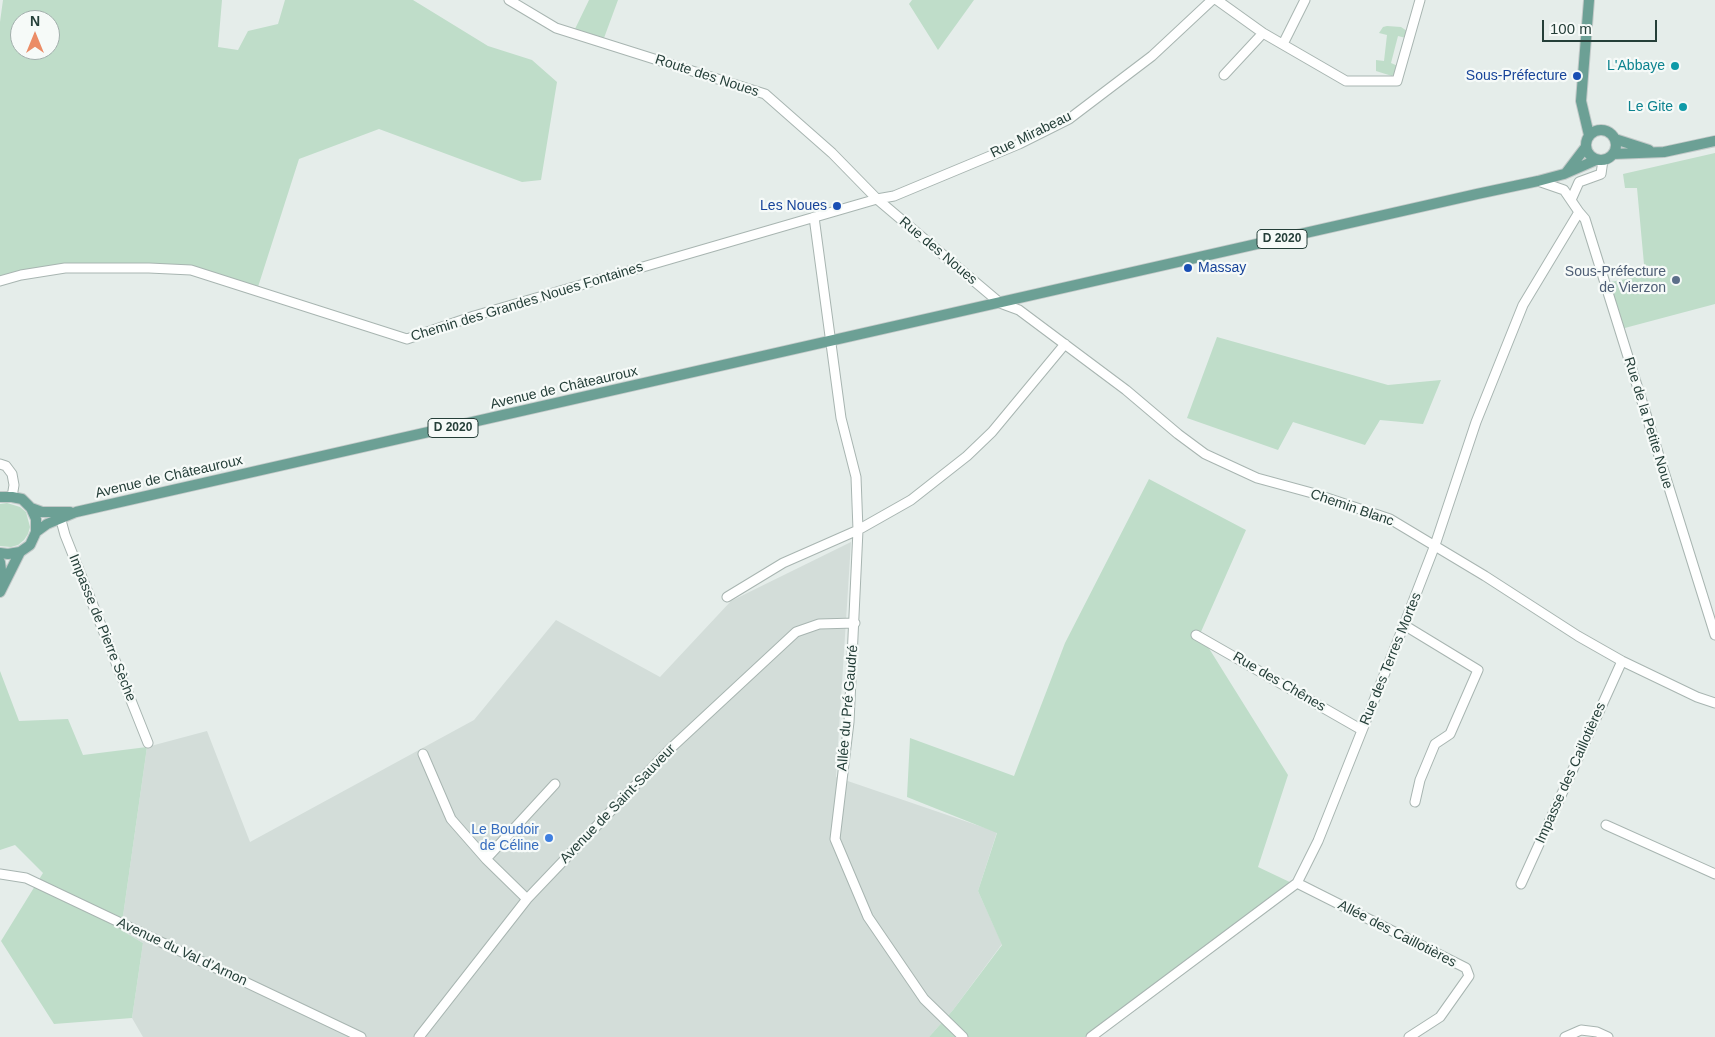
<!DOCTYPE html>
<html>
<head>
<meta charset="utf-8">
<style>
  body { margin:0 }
  #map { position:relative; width:1715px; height:1037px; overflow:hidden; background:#e5edea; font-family:Helvetica,sans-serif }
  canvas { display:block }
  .north { position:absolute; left:10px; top:10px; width:50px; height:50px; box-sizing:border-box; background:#f6faf8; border:1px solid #a2afac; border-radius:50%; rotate:0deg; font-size:14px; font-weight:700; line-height:20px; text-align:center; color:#253f39 }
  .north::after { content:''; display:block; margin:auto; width:18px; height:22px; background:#eb8c66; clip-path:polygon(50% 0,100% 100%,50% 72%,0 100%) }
  .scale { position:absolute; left:1542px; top:20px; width:115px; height:22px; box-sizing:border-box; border:2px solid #253f39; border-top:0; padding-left:6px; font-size:15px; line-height:18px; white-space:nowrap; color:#253f39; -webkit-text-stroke:4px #f6faf8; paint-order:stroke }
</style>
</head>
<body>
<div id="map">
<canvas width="1715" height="1037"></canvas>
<div class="north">N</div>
<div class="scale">100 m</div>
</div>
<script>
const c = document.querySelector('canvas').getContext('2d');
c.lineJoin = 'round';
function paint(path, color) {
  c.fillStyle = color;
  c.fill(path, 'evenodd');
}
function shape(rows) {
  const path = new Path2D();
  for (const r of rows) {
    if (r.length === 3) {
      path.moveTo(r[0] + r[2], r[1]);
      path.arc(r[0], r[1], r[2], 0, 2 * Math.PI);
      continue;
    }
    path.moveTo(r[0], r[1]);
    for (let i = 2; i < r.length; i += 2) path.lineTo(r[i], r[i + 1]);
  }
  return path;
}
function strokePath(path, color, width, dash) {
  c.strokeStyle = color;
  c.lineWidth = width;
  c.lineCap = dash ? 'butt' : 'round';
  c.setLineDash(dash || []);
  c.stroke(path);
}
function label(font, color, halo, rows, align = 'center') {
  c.font = font + ' Helvetica,sans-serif';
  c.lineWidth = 4.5;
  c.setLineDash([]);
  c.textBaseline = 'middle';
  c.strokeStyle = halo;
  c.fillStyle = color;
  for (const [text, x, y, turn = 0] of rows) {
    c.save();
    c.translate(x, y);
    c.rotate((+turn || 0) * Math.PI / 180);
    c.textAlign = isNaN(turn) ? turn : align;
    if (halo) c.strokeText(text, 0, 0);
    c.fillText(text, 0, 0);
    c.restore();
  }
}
paint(shape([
  [851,542,836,777,997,832,978,891,1002,944,953,1010,929,1037,143,1037,132,1018,143,943,121,930,147,747,207,731,250,842,474,720,556,620,660,677,731,601]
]), '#d3ddd9');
paint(shape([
  [3,0,222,0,218,47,238,50,248,31,278,24,285,0,413,0,488,46,532,60,557,82,541,180,522,182,379,129,299,159,257,290,186,274,69,267,0,276,0,22],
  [20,20,50,20,50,50,20,50],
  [589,0,618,0,604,38,575,29],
  [912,0,974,0,938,50,909,4],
  [1387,26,1401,27,1407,31,1406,38,1398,36,1391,63,1398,66,1395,73,1392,76,1376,71,1376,60,1384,61,1387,35,1379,33,1383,27],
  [1715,153,1715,304,1621,329,1606,283,1645,275,1637,188,1625,188,1623,174],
  [1217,337,1388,385,1441,380,1423,424,1380,420,1365,445,1293,422,1278,450,1187,418],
  [1149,479,1246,530,1200,634,1288,775,1258,867,1296,885,1085,1037,929,1037,953,1010,1002,945,978,891,997,833,907,797,910,738,1014,776,1065,643],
  [7,503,20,507,26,512,30,527,28,534,24,540,18,545,11,547,0,546,0,504],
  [0,671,19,721,68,719,83,755,147,747,121,930,143,943,132,1018,54,1024,1,941,43,873,15,845,0,850]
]), '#bfddc9');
const minor = shape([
  [509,0,556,28,765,94,832,153,877,199,1000,303,1019,310,1126,390,1178,434,1205,454,1257,478,1312,493,1390,519,1485,576,1578,636,1622,661,1697,697,1715,703],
  [1217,0,1263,33,1346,81,1397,81,1420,0],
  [1283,44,1305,0],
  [1224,75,1263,33],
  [1571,200,1579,182,1601,174,1603,160],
  [1579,212,1585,219,1715,635],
  [814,217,841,418,856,477,858,530,849,722,835,839,868,917,924,999,963,1037],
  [0,281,21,275,65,268,149,268,191,270,407,339,474,316,877,199,894,196,1019,144,1069,119,1152,56,1212,0],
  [0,464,6,466,12,474,14,485,12,497],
  [59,513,65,535,148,743],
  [727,597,783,563,858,530,911,500,967,456,992,432,1065,344],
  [1404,625,1478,670,1450,734,1435,744,1420,780,1415,802],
  [1196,635,1362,730],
  [423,754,451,819,486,859,527,899],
  [1606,825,1715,874],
  [486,859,555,784],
  [0,874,26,878,361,1037],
  [1297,883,1466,968,1469,976,1440,1017,1409,1037],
  [1521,884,1622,661],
  [419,1037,527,899,670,749,796,632,819,624,855,623],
  [1091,1037,1297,883,1318,841,1404,625,1435,545,1476,422,1523,305,1579,212,1564,190,1538,181],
  [1565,1037,1581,1030,1597,1032,1608,1037]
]);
const major = shape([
  [1601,145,15],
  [1589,135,1581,101,1589,0],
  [1615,139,1649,150],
  [1613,154,1664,152,1715,141],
  [1566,173,1585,148],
  [0,497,12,497,22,499,31,508,36,519,36,532,30,545,20,552,8,554,0,553],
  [31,508,42,512,70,512],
  [36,532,47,524,76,512,1477,194,1538,181,1564,174,1596,160],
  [0,562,2,578,0,586],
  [0,592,20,552]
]);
strokePath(minor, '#a8b5b1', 11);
strokePath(major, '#c2c9c8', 12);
strokePath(minor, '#fff', 9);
strokePath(major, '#6ca095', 10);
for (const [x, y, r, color] of [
  [1675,66,5,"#0f9aa8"],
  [1577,76,5,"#1a4fb4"],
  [1683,107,5,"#0f9aa8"],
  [837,206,5,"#1a4fb4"],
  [1188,268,5,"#1a4fb4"],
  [1676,280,5,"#5c6f8a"],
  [549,838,5,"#3f7fe0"]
]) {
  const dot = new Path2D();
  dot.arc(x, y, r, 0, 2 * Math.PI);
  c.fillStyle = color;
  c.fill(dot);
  strokePath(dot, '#f6faf8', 2);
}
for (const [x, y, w] of [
  [1282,239,50],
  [453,428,50]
]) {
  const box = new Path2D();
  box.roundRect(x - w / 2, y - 9.5, w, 19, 4);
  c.fillStyle = '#f6faf8';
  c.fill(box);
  strokePath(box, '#253f39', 1);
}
label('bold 12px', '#253f39', null, [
  ["D 2020",1282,239],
  ["D 2020",453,428]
]);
label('14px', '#0d838f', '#f6faf8', [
  ["L'Abbaye",1665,66],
  ["Le Gite",1673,107]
], 'right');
label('14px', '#253f39', '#f6faf8', [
  ["Route des Noues",707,76,18],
  ["Rue Mirabeau",1031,135,-26],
  ["Rue des Noues",938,251,40],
  ["Chemin des Grandes Noues Fontaines",527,302,-17],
  ["Avenue de Châteauroux",564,388,-13],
  ["Rue de la Petite Noue",1648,423,73],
  ["Avenue de Châteauroux",169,477,-13],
  ["Chemin Blanc",1352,508,19],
  ["Impasse de Pierre Sèche",102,628,68],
  ["Rue des Terres Mortes",1391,659,-68],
  ["Rue des Chênes",1279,682,30],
  ["Allée du Pré Gaudré",848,708,-85],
  ["Impasse des Caillotières",1571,773,-66],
  ["Avenue de Saint-Sauveur",618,804,-46],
  ["Allée des Caillotières",1397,934,27],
  ["Avenue du Val d’Arnon",182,952,25]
]);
label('14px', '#164399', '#f6faf8', [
  ["Sous-Préfecture",1567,76],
  ["Les Noues",827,206],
  ["Massay",1198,268,"left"]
], 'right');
label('14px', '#4e5e75', '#f6faf8', [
  ["Sous-Préfecture",1666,272],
  ["de Vierzon",1666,288]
], 'right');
label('14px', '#366cbe', '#f6faf8', [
  ["Le Boudoir",539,830],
  ["de Céline",539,846]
], 'right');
</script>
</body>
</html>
